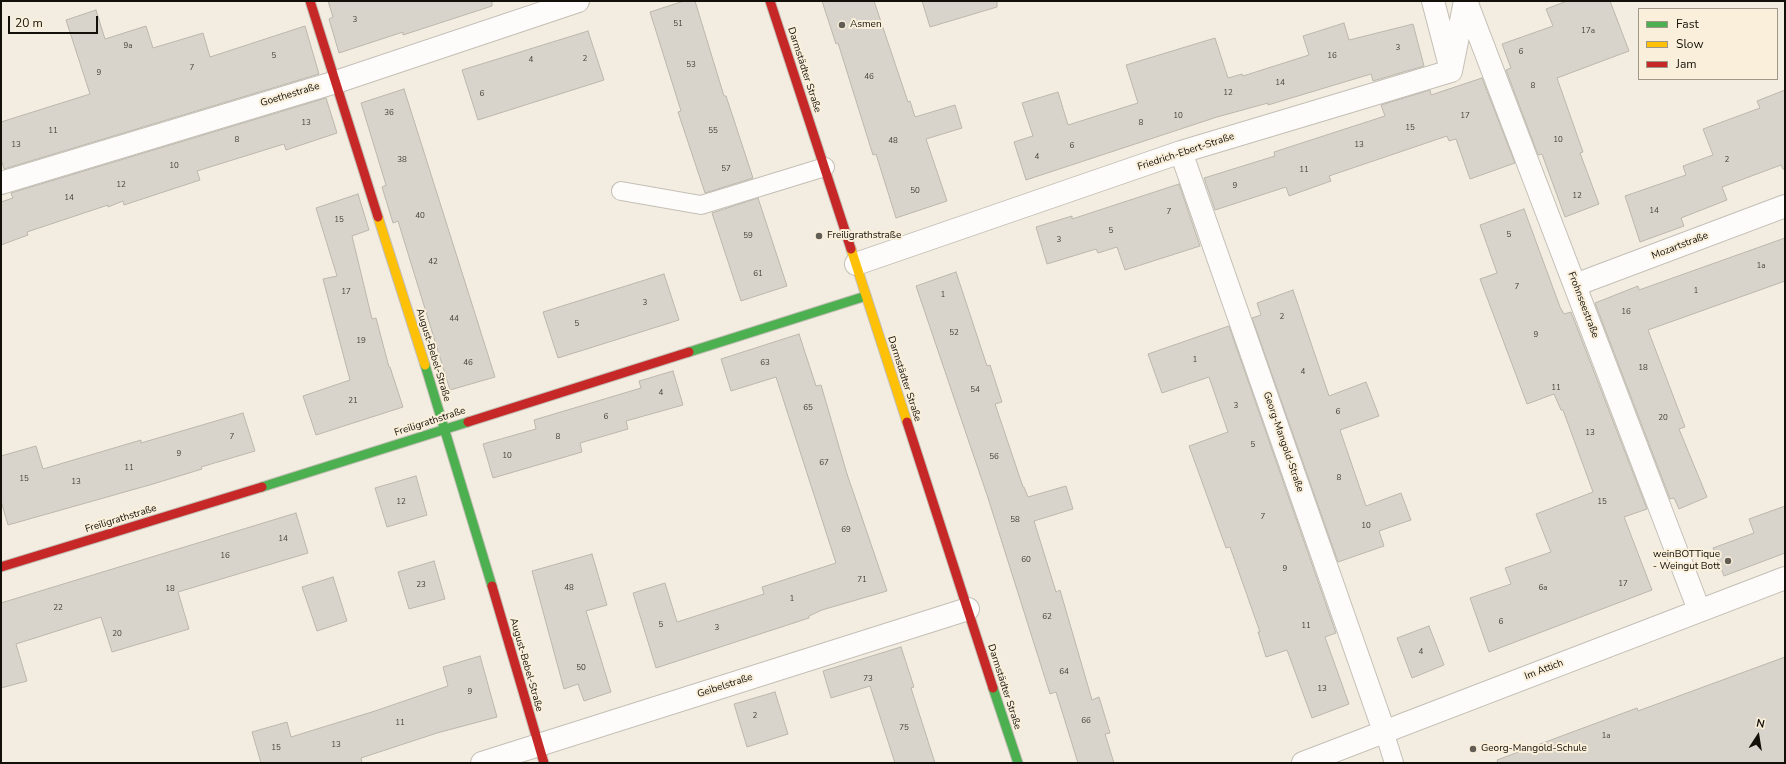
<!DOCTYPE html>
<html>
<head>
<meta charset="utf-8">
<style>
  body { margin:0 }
  #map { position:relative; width:1786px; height:764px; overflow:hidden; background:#f3ede1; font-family:"Nunito Sans",sans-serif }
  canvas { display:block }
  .frame { position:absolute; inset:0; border:2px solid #131009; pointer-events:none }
  .legend { position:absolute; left:1638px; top:8px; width:140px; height:72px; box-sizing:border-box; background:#faefda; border:1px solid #9e9686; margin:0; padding:5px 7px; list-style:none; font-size:12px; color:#131009 }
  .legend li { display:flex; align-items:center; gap:8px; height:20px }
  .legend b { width:20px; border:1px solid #9e9686 }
  .north { position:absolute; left:1738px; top:716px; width:40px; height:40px; -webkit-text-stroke:3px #faefda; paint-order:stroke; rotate:12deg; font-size:11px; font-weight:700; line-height:16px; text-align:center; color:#131009 }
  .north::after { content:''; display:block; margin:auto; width:14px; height:18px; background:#131009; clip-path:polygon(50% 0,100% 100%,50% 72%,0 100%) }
  .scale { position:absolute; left:8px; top:16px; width:90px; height:18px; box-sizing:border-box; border:2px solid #131009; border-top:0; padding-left:5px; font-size:12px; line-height:14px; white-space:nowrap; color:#131009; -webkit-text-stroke:3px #faefda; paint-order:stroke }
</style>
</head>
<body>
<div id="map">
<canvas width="1786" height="764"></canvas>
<div class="frame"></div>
<ul class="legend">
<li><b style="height:5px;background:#4caf50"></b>Fast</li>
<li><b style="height:5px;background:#ffc107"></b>Slow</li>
<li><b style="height:5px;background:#c62828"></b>Jam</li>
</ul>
<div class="north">N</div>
<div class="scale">20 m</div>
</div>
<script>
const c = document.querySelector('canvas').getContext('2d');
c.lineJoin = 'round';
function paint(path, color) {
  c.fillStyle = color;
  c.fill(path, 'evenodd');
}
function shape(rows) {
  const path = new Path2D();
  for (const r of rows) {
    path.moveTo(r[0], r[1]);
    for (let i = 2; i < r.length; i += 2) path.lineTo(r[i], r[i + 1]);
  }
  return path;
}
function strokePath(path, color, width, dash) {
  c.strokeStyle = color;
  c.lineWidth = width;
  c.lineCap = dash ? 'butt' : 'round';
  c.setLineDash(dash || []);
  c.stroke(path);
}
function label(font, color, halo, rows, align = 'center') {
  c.font = font + ' "Nunito Sans",sans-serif';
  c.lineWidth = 4;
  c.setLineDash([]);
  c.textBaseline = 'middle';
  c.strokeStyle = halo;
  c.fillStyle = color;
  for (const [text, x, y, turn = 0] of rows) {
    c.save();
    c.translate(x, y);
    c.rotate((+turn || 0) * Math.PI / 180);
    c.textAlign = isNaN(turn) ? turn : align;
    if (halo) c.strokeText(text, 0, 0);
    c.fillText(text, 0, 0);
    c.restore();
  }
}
const building = shape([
  [328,1,492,1,492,6,403,35,403,32,339,53,329,19,333,17,328,1],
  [684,1,695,1,724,96,726,96,753,178,705,193,678,112,681,111,650,12,684,1],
  [822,1,874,1,908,102,910,101,915,117,955,105,962,128,926,139,947,201,896,218,876,154,873,155,838,43,836,44,822,1],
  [922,1,997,1,997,7,930,27,922,1],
  [1567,1,1610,1,1629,51,1557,78,1583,152,1580,153,1599,204,1565,217,1542,154,1538,155,1506,70,1511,68,1502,44,1553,26,1546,9,1567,1],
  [96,10,105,39,146,26,153,48,203,33,210,57,305,26,319,74,4,169,1,159,1,122,90,94,66,20,96,10],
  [1344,23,1349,40,1413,24,1424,66,1373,81,1371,74,1268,105,1268,103,1217,117,1026,180,1014,142,1033,136,1022,103,1058,92,1068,125,1138,103,1126,65,1215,38,1228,78,1242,74,1243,76,1309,55,1303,36,1344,23],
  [588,31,604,80,478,120,462,70,588,31],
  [1482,78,1515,163,1470,179,1456,139,1449,141,1447,136,1329,176,1331,181,1289,196,1286,187,1215,210,1204,178,1275,156,1274,152,1385,116,1381,105,1430,90,1431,95,1482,78],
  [404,89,495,377,450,390,398,221,393,223,382,187,386,185,361,103,404,89],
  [1785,90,1785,169,1783,169,1781,165,1722,187,1727,200,1681,218,1684,226,1640,242,1625,196,1686,175,1683,166,1713,155,1703,129,1760,108,1757,101,1785,90],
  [326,98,337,133,286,150,284,144,197,171,200,180,124,205,123,201,108,207,108,205,27,232,28,235,1,245,1,202,13,198,11,193,326,98],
  [1179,184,1200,246,1125,270,1117,247,1098,253,1096,249,1047,264,1036,227,1072,216,1072,219,1179,184],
  [358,194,369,230,352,236,372,319,376,318,389,367,390,367,403,407,316,435,303,396,350,380,323,279,337,276,316,208,358,194],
  [758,198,787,286,741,301,712,213,758,198],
  [1524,209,1560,307,1564,314,1571,312,1647,509,1624,517,1652,590,1489,652,1470,598,1511,584,1505,568,1551,552,1536,514,1593,492,1563,410,1561,410,1554,394,1527,404,1480,279,1497,273,1480,225,1524,209],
  [1785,238,1785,281,1648,330,1685,427,1679,429,1707,497,1679,509,1674,498,1670,499,1595,303,1638,286,1639,290,1785,238],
  [956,272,987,366,990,365,1002,402,995,404,1023,487,1024,487,1028,497,1066,486,1073,509,1034,521,1056,592,1060,590,1092,700,1099,697,1110,733,1105,734,1114,763,1078,763,1056,692,1050,694,988,498,916,286,956,272],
  [664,274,679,320,558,358,543,312,664,274],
  [1293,290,1329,396,1366,382,1379,416,1340,430,1366,506,1401,493,1411,520,1379,531,1384,546,1338,562,1252,318,1261,315,1257,303,1293,290],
  [1229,326,1336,633,1325,637,1349,704,1312,718,1287,650,1266,657,1258,632,1260,632,1230,547,1226,548,1189,446,1228,432,1209,377,1162,393,1148,354,1229,326],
  [799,334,816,386,821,385,847,474,887,591,822,610,809,616,809,618,656,668,633,593,665,583,677,622,764,594,762,587,836,563,776,377,731,391,721,359,799,334],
  [673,371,683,405,626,421,628,429,580,443,582,452,493,478,483,444,536,429,534,420,641,388,639,381,673,371],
  [243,413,255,451,201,467,202,469,153,484,8,525,1,501,1,456,36,446,43,469,141,440,141,443,243,413],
  [416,476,427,515,387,527,375,488,416,476],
  [1785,506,1785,553,1724,576,1713,548,1754,533,1749,519,1785,506],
  [296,513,308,553,178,592,189,629,112,652,101,617,16,644,27,681,1,688,1,603,296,513],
  [592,554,607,605,586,611,611,692,584,701,578,684,564,689,532,571,592,554],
  [434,561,445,599,409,609,398,572,434,561],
  [333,577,347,621,317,631,302,587,333,577],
  [1429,626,1444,665,1412,678,1397,638,1429,626],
  [901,647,914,687,911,688,935,763,895,763,870,686,831,698,823,671,901,647],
  [480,656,497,717,437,733,361,758,362,763,261,763,252,732,287,722,291,737,375,711,448,686,443,667,480,656],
  [1785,657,1785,763,1498,763,1497,760,1637,708,1638,711,1785,657],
  [775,692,788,734,747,747,734,704,775,692]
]);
paint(building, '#d9d4cb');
strokePath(building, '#bbb7ad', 1);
const lane = shape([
  [621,191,701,205,825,167],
  [1384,731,1394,763]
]);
const street = shape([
  [1433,1,1450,66],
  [1466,1,1699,610],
  [1181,152,1384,731],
  [1,183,336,82,578,1],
  [856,264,1181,152,1451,71,1465,1],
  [1575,285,1785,206],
  [482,763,968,609],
  [1303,763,1785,578]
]);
const fast = shape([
  [689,352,866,296],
  [425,365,492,586],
  [262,487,468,422],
  [993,688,1018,763]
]);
const slow = shape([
  [378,217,425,365],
  [851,249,907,422]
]);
const jam = shape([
  [310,1,378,217],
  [770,1,851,249],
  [468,422,689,352],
  [907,422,993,688],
  [1,567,262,487],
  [492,586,544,763]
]);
strokePath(lane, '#c4bfb6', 20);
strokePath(street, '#c4bfb6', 24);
strokePath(fast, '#c4bfb6', 11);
strokePath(slow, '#c4bfb6', 11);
strokePath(jam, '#c4bfb6', 11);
strokePath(lane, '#fdfcfa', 18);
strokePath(street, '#fdfcfa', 22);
strokePath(fast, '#4caf50', 9);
strokePath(slow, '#ffc107', 9);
strokePath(jam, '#c62828', 9);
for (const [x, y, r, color] of [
  [842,25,4,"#615d55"],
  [819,236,4,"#615d55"],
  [1728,561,4,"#615d55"],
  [1473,749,4,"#615d55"]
]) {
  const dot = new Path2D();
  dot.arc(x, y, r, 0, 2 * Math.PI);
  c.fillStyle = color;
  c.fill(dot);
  strokePath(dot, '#faefda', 1.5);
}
label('8px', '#46433c', null, [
  ["3",355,20],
  ["51",678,24],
  ["17a",1588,31],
  ["9a",128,46],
  ["3",1398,48],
  ["6",1521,52],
  ["5",274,56],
  ["16",1332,56],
  ["2",585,59],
  ["4",531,60],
  ["53",691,65],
  ["7",192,68],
  ["9",99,73],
  ["46",869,77],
  ["14",1280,83],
  ["8",1533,86],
  ["12",1228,93],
  ["6",482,94],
  ["36",389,113],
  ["10",1178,116],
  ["17",1465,116],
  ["13",306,123],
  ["8",1141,123],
  ["15",1410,128],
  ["11",53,131],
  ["55",713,131],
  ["8",237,140],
  ["10",1558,140],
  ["48",893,141],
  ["13",16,145],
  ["13",1359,145],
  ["6",1072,146],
  ["4",1037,157],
  ["38",402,160],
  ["2",1727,160],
  ["10",174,166],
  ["57",726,169],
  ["11",1304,170],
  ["12",121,185],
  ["9",1235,186],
  ["50",915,191],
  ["12",1577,196],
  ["14",69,198],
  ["14",1654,211],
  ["7",1169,212],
  ["40",420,216],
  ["15",339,220],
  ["5",1111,231],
  ["5",1509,235],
  ["59",748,236],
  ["3",1059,240],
  ["42",433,262],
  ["1a",1761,266],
  ["61",758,274],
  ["7",1517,287],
  ["1",1696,291],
  ["17",346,292],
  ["1",943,295],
  ["3",645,303],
  ["16",1626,312],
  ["2",1282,317],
  ["44",454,319],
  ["5",577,324],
  ["52",954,333],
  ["9",1536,335],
  ["19",361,341],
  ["1",1195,360],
  ["46",468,363],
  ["63",765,363],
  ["18",1643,368],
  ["4",1303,372],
  ["11",1556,388],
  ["54",975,390],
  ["4",661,393],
  ["21",353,401],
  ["3",1236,406],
  ["65",808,408],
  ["6",1338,412],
  ["6",606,417],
  ["20",1663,418],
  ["13",1590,433],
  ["7",232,437],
  ["8",558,437],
  ["5",1253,445],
  ["9",179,454],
  ["10",507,456],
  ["56",994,457],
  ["67",824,463],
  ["11",129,468],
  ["8",1339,478],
  ["15",24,479],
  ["13",76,482],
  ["12",401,502],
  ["15",1602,502],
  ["7",1263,517],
  ["58",1015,520],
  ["10",1366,526],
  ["69",846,530],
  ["14",283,539],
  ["16",225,556],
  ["60",1026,560],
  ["9",1285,569],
  ["71",862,580],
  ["17",1623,584],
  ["23",421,585],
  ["48",569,588],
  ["6a",1543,588],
  ["18",170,589],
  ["1",792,599],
  ["22",58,608],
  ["62",1047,617],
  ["6",1501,622],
  ["5",661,625],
  ["11",1306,626],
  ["3",717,628],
  ["20",117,634],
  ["4",1421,652],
  ["50",581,668],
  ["64",1064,672],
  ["73",868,679],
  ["13",1322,689],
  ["9",470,692],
  ["2",755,716],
  ["66",1086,721],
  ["11",400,723],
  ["75",904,728],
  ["1a",1606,736],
  ["13",336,745],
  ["15",276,748]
]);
label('10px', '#131009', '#faefda', [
  ["Asmen",850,25],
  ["Freiligrathstraße",827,236],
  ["weinBOTTique",1720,555,"right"],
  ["- Weingut Bott",1720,567,"right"],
  ["Georg-Mangold-Schule",1481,749]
], 'left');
label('10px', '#131009', '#faefda', [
  ["Darmstädter Straße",804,70,72],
  ["Goethestraße",290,95,-17],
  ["Friedrich-Ebert-Straße",1186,152,-18],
  ["Mozartstraße",1680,246,-21],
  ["Frohnseestraße",1583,305,69],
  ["August-Bebel-Straße",433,355,73],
  ["Darmstädter Straße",904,379,72],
  ["Freiligrathstraße",430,422,-18],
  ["Georg-Mangold-Straße",1283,442,71],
  ["Freiligrathstraße",121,519,-17],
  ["August-Bebel-Straße",526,665,74],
  ["Im Attich",1544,670,-21],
  ["Geibelstraße",725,686,-18],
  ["Darmstädter Straße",1004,687,72]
]);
</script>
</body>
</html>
